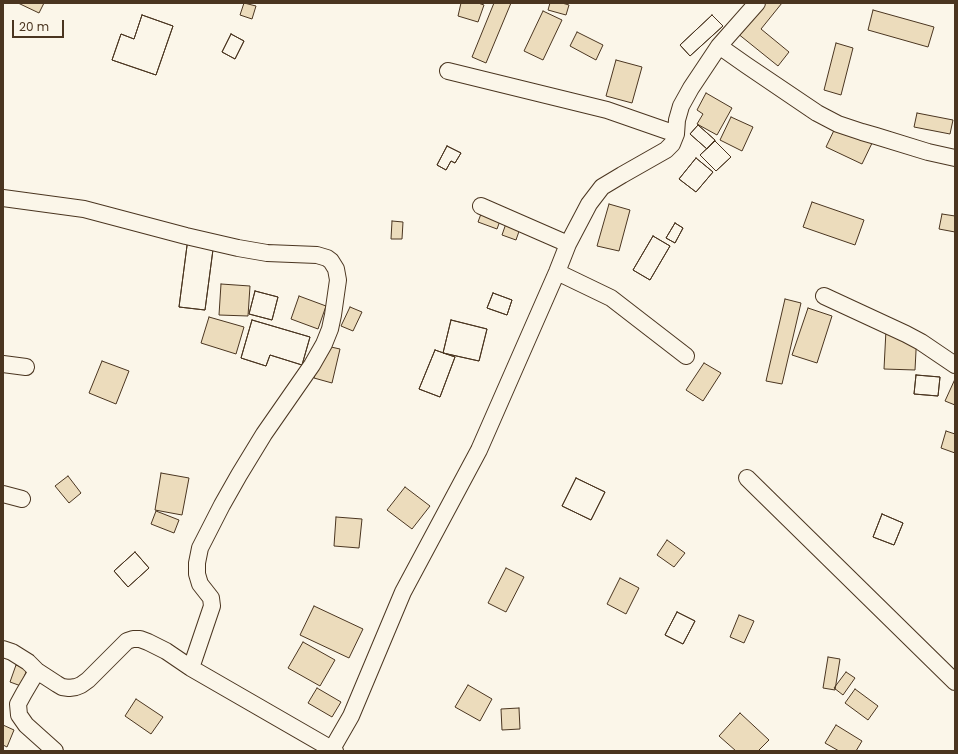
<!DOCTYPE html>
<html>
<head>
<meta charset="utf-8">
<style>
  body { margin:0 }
  #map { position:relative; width:958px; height:754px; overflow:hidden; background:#fbf6e9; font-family:Poppins,sans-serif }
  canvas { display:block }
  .frame { position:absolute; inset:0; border:4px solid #4a3520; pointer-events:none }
  .scale { position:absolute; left:12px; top:20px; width:52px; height:18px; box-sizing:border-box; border:2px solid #4a3520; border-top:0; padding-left:5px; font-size:12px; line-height:14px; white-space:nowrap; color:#4a3520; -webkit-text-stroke:3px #fbf6e9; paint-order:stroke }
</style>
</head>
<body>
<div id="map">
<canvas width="958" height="754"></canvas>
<div class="frame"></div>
<div class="scale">20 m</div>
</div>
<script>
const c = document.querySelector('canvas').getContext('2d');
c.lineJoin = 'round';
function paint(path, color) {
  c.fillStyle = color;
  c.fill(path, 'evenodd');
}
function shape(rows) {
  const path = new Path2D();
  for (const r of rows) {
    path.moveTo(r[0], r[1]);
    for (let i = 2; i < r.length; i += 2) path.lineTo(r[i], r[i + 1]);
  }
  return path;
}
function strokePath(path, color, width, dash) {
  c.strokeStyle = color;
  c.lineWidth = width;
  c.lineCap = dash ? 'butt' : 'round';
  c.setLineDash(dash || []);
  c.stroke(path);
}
const building = shape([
  [18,3,44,3,39,13,18,3],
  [244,3,256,6,252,19,240,15,244,3],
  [461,3,478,3,484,5,478,22,458,16,461,3],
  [494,3,511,3,486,63,472,57,494,3],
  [550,3,562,3,569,5,566,15,548,10,550,3],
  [761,3,782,3,761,29,789,52,778,66,737,33,761,3],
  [873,10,934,27,928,47,868,30,873,10],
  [543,11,562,20,543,60,524,51,543,11],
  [142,15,173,26,156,75,112,60,121,34,134,39,142,15],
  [142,15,173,26,156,75,112,60,121,34,134,39,142,15],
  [712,15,723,26,690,56,680,45,712,15],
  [712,15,723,26,690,56,680,45,712,15],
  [577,32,603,45,596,60,570,46,577,32],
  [231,34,244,41,235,59,222,52,231,34],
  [231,34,244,41,235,59,222,52,231,34],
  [836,43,853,48,841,95,824,90,836,43],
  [616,60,642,67,632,103,606,96,616,60],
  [706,93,732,108,717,135,697,124,703,114,697,110,706,93],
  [917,113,953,120,950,134,914,127,917,113],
  [731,117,753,127,742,151,720,140,731,117],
  [838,122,874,139,862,164,826,147,838,122],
  [698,125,715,140,707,149,690,134,698,125],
  [698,125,715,140,707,149,690,134,698,125],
  [715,141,731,157,716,171,700,155,715,141],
  [715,141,731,157,716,171,700,155,715,141],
  [447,146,461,153,455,163,451,161,446,170,437,165,447,146],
  [447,146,461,153,455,163,451,161,446,170,437,165,447,146],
  [696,158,713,172,696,192,679,179,696,158],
  [696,158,713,172,696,192,679,179,696,158],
  [812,202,864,220,855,245,803,227,812,202],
  [485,203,504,210,497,229,478,222,485,203],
  [609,204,630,210,619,251,597,246,609,204],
  [510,212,524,217,516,240,502,235,510,212],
  [942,214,955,216,955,232,939,229,942,214],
  [392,221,403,222,402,239,391,239,392,221],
  [675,223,683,228,675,243,666,238,675,223],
  [675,223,683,228,675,243,666,238,675,223],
  [653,236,670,246,650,280,633,270,653,236],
  [653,236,670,246,650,280,633,270,653,236],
  [188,238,214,242,205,310,179,307,188,238],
  [188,238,214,242,205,310,179,307,188,238],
  [221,284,250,286,248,316,219,315,221,284],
  [255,291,278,297,272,320,249,314,255,291],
  [255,291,278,297,272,320,249,314,255,291],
  [493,293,512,300,507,315,487,308,493,293],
  [493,293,512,300,507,315,487,308,493,293],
  [299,296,326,306,318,329,291,319,299,296],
  [785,299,801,303,782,384,766,381,785,299],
  [350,307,362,312,353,331,341,326,350,307],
  [808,308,832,316,817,363,792,355,808,308],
  [209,317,244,327,236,354,201,343,209,317],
  [252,320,310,337,302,365,270,355,266,366,241,358,252,320],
  [252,320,310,337,302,365,270,355,266,366,241,358,252,320],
  [451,320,487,329,479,361,443,353,451,320],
  [451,320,487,329,479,361,443,353,451,320],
  [886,330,917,332,915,370,884,369,886,330],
  [322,345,340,349,332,383,314,378,322,345],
  [435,350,455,357,440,397,419,389,435,350],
  [435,350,455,357,440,397,419,389,435,350],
  [102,361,129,371,116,404,89,393,102,361],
  [704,363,721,373,703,401,686,390,704,363],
  [916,375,940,377,938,396,914,394,916,375],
  [916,375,940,377,938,396,914,394,916,375],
  [955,379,955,405,945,401,955,379],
  [946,431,955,434,955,453,941,448,946,431],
  [161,473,189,478,182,515,155,510,161,473],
  [68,476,81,493,69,503,55,486,68,476],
  [576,478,605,492,591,520,562,506,576,478],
  [576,478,605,492,591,520,562,506,576,478],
  [405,487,430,506,412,529,387,510,405,487],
  [156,511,179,520,174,533,151,524,156,511],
  [882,514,903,523,894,545,873,537,882,514],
  [882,514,903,523,894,545,873,537,882,514],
  [336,517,362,519,359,548,334,546,336,517],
  [667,540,685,553,674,567,657,555,667,540],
  [135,552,149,568,128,587,114,571,135,552],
  [135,552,149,568,128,587,114,571,135,552],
  [506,568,524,577,506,612,488,603,506,568],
  [620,578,639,588,626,614,607,604,620,578],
  [314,606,363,629,349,658,300,635,314,606],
  [677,612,695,621,683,644,665,635,677,612],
  [677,612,695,621,683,644,665,635,677,612],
  [739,615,754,621,744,643,730,637,739,615],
  [303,642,335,660,320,686,288,668,303,642],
  [828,657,840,659,835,690,823,688,828,657],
  [16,665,27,669,21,686,10,682,16,665],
  [846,672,855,678,843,695,834,688,846,672],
  [468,685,492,699,480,721,455,707,468,685],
  [317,688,341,702,332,717,308,703,317,688],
  [855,689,878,706,868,720,845,703,855,689],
  [136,699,163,717,151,734,125,716,136,699],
  [519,708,520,729,502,730,501,709,519,708],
  [740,713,769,740,758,751,736,751,719,736,740,713],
  [3,725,14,730,7,747,3,745,3,725],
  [836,725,862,741,856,751,839,751,825,743,836,725]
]);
paint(building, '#ecdcbc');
strokePath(building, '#4a3520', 1);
const street = shape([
  [719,46,746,65,817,113,838,124,862,132,876,136,928,152,955,158],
  [448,71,607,110,676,134],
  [3,198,84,209,186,236,238,248,267,253,317,255,327,258,331,261,336,269,338,280,333,315,330,329,324,344,312,365,264,434,239,475,222,505,200,548,197,563,197,574,200,584,211,598,212,606,191,668],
  [481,206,568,244],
  [557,272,611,298,686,356],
  [824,296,906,334,921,342,955,365],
  [3,364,26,367],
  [747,478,955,682],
  [3,494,22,499],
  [3,649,12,652,28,662,37,671,57,684,62,687,69,688,76,687,81,685,88,680,127,641,133,639,140,639,148,642,166,651,191,668,335,751],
  [37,671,24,693,18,704,19,715,26,725,55,751],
  [330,751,332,749,351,716,403,592,479,450,557,272,568,244,589,204,602,187,622,175,666,150,672,144,676,134,677,120,681,106,691,88,719,46,757,3]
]);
strokePath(street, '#4a3520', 18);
strokePath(street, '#fbf6e9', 16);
</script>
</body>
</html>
